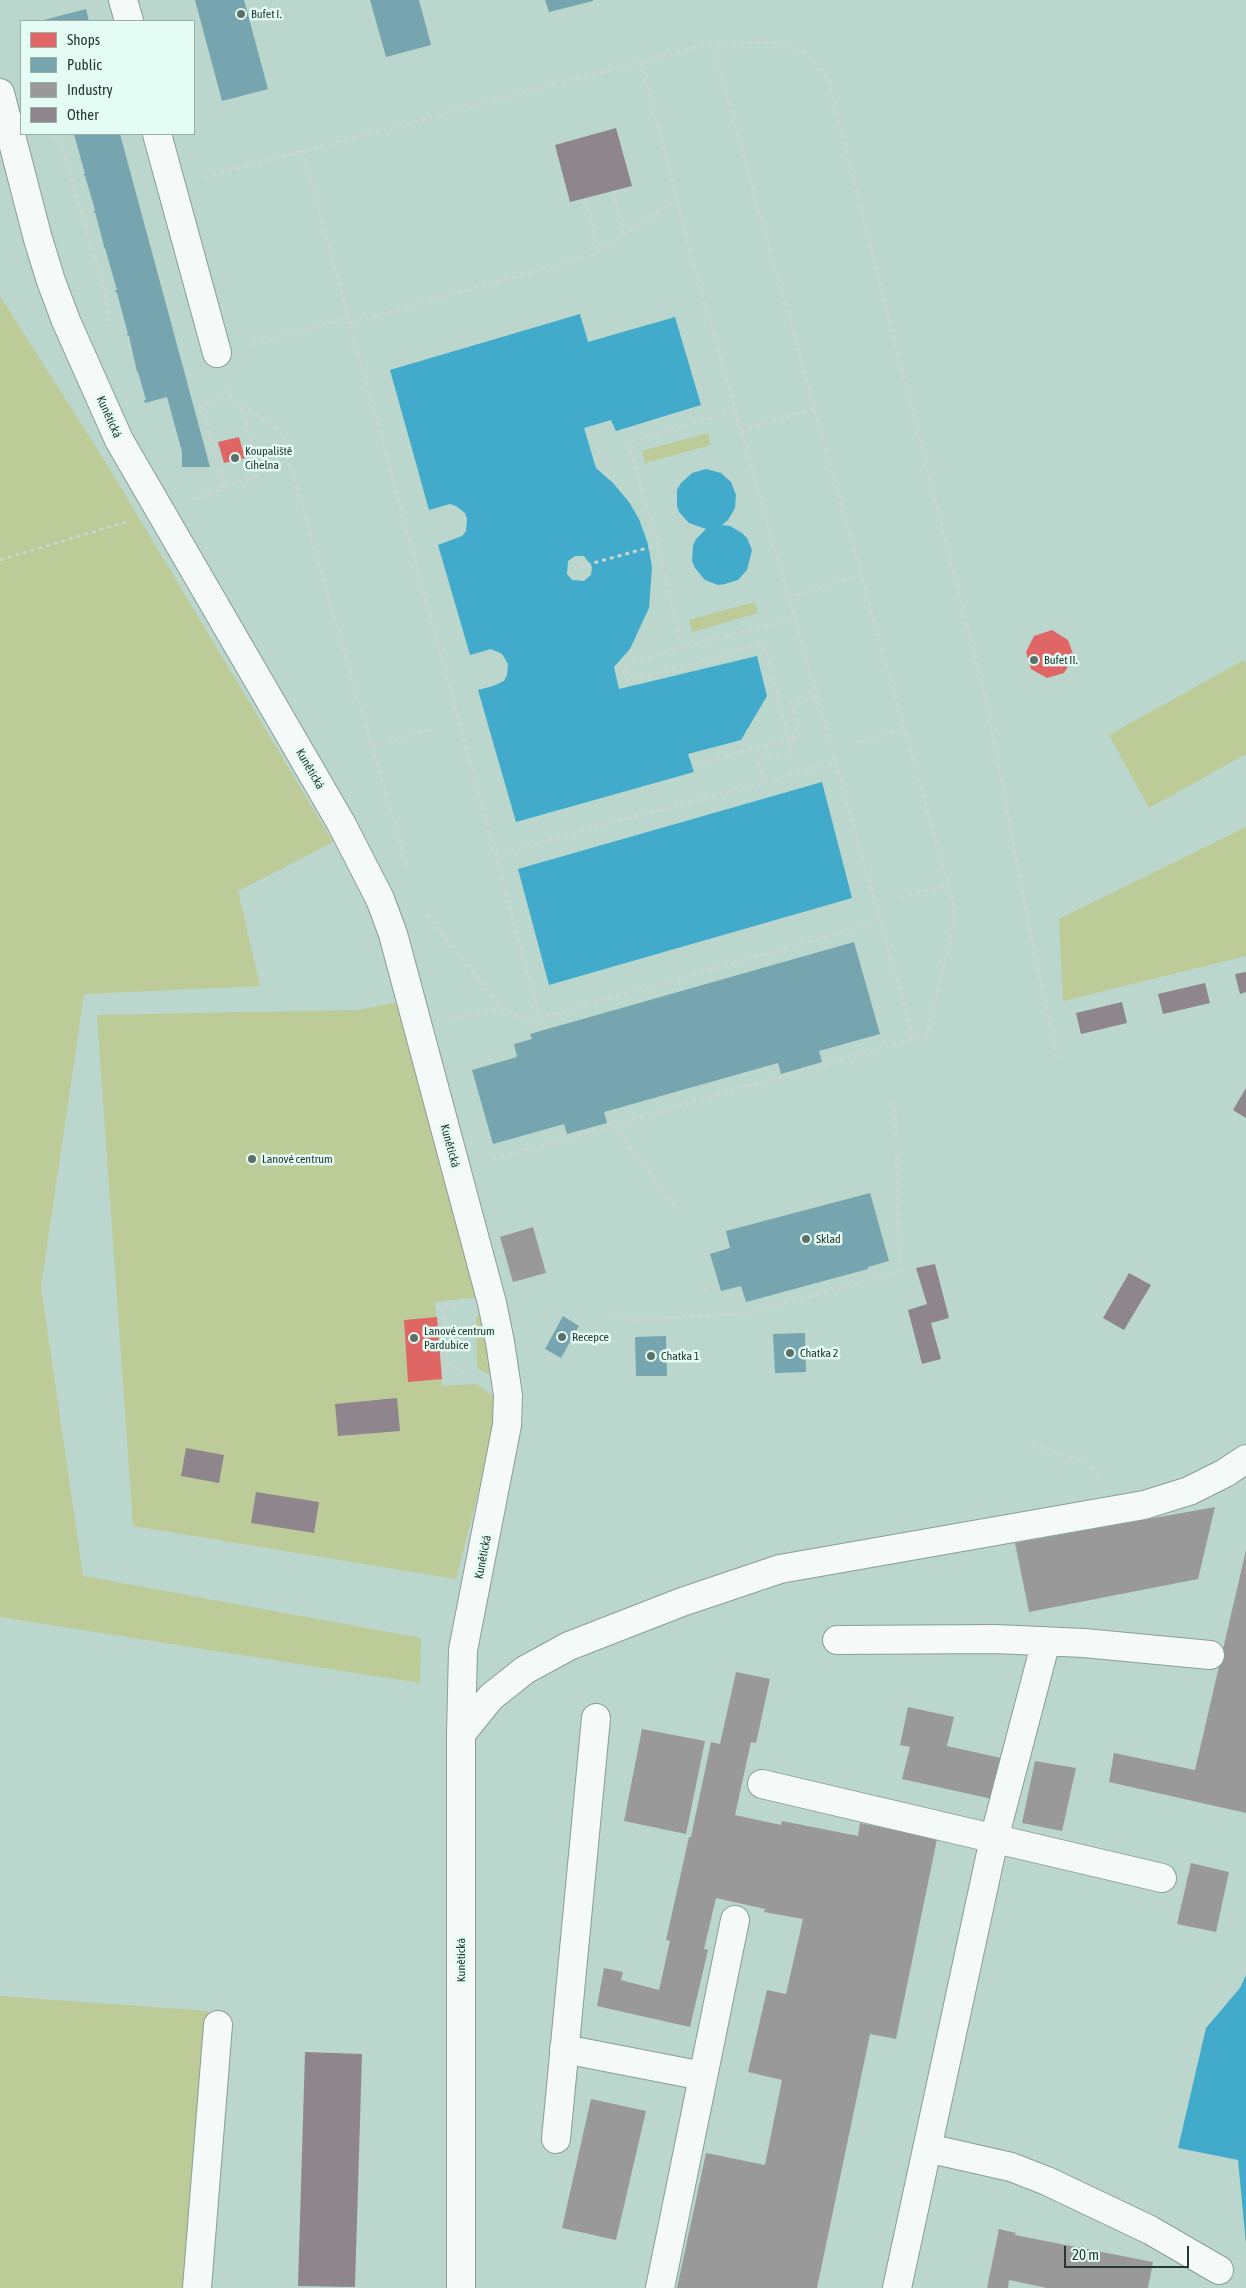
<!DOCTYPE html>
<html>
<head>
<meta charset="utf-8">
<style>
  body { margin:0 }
  #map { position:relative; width:1246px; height:2288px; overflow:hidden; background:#bbd6cc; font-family:"Asap Condensed",sans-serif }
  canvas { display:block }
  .legend { position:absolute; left:20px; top:20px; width:175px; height:115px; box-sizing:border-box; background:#e4fcf3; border:1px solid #98aea6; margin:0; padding:6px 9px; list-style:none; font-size:15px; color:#253932 }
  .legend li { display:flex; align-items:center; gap:10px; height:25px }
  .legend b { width:25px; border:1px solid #98aea6 }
  .scale { position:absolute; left:1064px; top:2246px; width:125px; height:22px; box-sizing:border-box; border:2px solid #253932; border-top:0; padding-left:6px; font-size:15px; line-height:18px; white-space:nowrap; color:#253932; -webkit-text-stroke:4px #e4fcf3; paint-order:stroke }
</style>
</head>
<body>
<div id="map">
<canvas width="1246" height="2288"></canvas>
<ul class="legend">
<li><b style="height:14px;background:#e06666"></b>Shops</li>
<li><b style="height:14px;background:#76a5af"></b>Public</li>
<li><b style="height:14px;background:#999"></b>Industry</li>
<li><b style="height:14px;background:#8e858d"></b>Other</li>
</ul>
<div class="scale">20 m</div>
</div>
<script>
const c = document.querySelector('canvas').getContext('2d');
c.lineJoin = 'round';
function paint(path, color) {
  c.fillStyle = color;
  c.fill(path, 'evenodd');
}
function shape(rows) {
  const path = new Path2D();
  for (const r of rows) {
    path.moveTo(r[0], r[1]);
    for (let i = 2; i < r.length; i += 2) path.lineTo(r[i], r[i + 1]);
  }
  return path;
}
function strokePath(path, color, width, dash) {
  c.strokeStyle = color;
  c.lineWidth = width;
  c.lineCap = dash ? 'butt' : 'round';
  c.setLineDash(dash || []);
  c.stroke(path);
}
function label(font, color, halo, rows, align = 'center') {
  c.font = font + ' "Asap Condensed",sans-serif';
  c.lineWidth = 5;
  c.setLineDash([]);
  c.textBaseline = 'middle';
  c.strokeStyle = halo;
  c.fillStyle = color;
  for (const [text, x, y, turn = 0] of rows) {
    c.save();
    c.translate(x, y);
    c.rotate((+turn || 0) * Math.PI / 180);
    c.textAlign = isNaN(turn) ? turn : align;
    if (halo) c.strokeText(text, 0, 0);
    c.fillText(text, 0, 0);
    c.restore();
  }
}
paint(shape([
  [0,296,106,463,333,842,238,891,260,986,84,994,41,1287,83,1576,421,1638,420,1683,0,1617],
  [708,433,711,445,645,463,642,451],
  [755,602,758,613,692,632,689,620],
  [1244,660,1246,664,1246,754,1149,808,1109,735],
  [1246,827,1246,956,1063,1001,1059,919],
  [399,1002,478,1297,435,1302,442,1386,476,1384,498,1399,490,1447,456,1579,133,1526,97,1015,358,1010],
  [483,1315,500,1381,477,1368,476,1317],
  [0,1996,208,2011,188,2288,0,2288]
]), '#bdcb98');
paint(shape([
  [580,314,588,342,675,317,701,405,616,431,611,420,584,428,596,468,613,483,629,502,639,519,648,544,652,567,649,608,630,649,614,667,619,689,757,656,767,696,741,740,688,754,694,772,516,822,478,690,493,686,504,681,507,675,508,664,502,654,491,649,470,655,438,545,462,536,466,531,467,519,465,513,456,506,450,504,429,510,390,370],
  [575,556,584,556,592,567,591,575,584,581,572,580,567,574,568,561],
  [706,469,721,473,731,482,736,495,735,508,728,520,722,525,730,526,742,533,747,538,752,550,747,570,738,580,725,584,718,585,705,580,695,568,692,561,693,546,696,539,706,529,689,523,679,512,677,506,677,490,681,483,692,473],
  [822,782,852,898,549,985,518,869],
  [1246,1975,1246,2244,1238,2160,1178,2148,1206,2028,1240,1988]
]), '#42abcb');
paint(shape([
  [239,437,245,458,224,463,218,442],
  [1052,630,1068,640,1074,657,1064,673,1047,678,1031,669,1026,652,1034,636],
  [437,1317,442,1379,408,1382,404,1320]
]), '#e06666');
paint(shape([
  [195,0,244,0,268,89,222,101],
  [370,0,419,0,431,45,386,57],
  [545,0,593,0,593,1,549,12],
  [86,9,89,21,40,21],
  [74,134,120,134,210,467,182,467,182,452,167,397,145,403,144,400,146,400,138,372,137,372,129,336,126,334,128,334,117,293,114,291,117,290,105,248,103,246,104,246,95,212,93,212,95,210,85,176,83,174,85,174],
  [854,942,880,1034,819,1051,822,1062,781,1074,778,1063,604,1112,607,1123,567,1134,564,1124,493,1144,472,1070,517,1057,514,1044,532,1039,530,1034],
  [870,1193,889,1261,868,1267,868,1269,746,1302,741,1286,721,1291,710,1254,730,1248,726,1231],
  [563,1316,579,1326,561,1358,545,1349],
  [805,1333,806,1372,775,1373,773,1334],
  [666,1336,667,1376,636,1376,635,1337]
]), '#76a5af');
paint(shape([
  [533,1227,546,1273,513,1282,500,1237],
  [1215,1507,1198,1579,1029,1612,1015,1543],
  [1246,1550,1246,1813,1109,1782,1114,1753,1195,1770],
  [736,1672,770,1679,756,1743,751,1742,735,1815,781,1825,782,1821,858,1836,860,1823,937,1839,896,2039,870,2034,817,2288,677,2288,706,2153,765,2165,782,2080,748,2072,767,1990,786,1994,803,1919,764,1912,765,1909,716,1898,704,1949,708,1950,690,2027,597,2006,604,1968,623,1972,621,1980,659,1990,670,1941,666,1940,689,1837,691,1837,711,1742,720,1744],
  [908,1707,954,1717,947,1746,1001,1758,992,1799,902,1779,910,1747,900,1745],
  [642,1729,705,1741,686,1834,624,1821],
  [1035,1761,1076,1768,1062,1831,1022,1823],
  [1191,1863,1229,1872,1216,1932,1177,1924],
  [591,2099,646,2111,616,2240,562,2228],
  [999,2229,1016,2233,1015,2235,1153,2262,1148,2288,1047,2288,1009,2280,1008,2288,987,2288]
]), '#999');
paint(shape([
  [616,128,632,186,570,202,555,145],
  [1246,972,1246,992,1240,994,1235,974],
  [1205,983,1210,1003,1163,1014,1158,994],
  [1122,1002,1127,1023,1081,1034,1076,1013],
  [1246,1088,1246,1118,1233,1110],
  [935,1264,949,1318,931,1323,941,1359,922,1364,908,1310,927,1304,916,1268],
  [1129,1273,1151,1285,1124,1330,1103,1318],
  [397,1398,400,1431,338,1436,335,1404],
  [186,1448,224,1455,219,1483,181,1476],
  [256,1492,319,1502,314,1533,251,1523],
  [305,2052,362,2054,355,2287,298,2286]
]), '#8e858d');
const minor = shape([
  [123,0,129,21],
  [0,93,38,239,51,281,66,321,119,440,341,823,380,899,393,934,492,1303,500,1342,508,1395,507,1425,463,1650,461,1734,461,2288],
  [157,134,217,353],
  [837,1640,995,1639,1084,1643,1210,1655],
  [461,1734,491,1697,525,1670,569,1646,682,1602,780,1569,1144,1505,1189,1491,1225,1473,1246,1459],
  [762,1784,1162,1878],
  [564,2049,703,2076],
  [556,2139,596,1718],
  [927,2148,1011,2167,1047,2181,1150,2230,1219,2270],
  [197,2288,218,2025],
  [660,2288,735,1920],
  [897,2288,994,1839,1046,1641]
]);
strokePath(minor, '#899e97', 30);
strokePath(shape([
  [641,62,695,268,914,1039],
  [54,134,66,160,105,290,110,326],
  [303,151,540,1018],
  [205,177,712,43,774,42,805,52,828,79,986,700,1028,921,1058,1062],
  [613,191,623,235],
  [586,199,598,252],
  [350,323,593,255,677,199],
  [252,344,348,318],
  [227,387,230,397,280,430,408,870],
  [735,411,628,442,658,545,682,647,794,619],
  [741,431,815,408],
  [223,488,202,404,230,397],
  [194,499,259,475,241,404],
  [0,560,126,522],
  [579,567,658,545],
  [788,597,861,575],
  [682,647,625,666,629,681,764,644,789,739,697,764],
  [859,742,904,728],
  [372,747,434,728],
  [764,781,758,761,792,751,789,739,800,736,791,703,816,697],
  [495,854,834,763],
  [901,897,949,885],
  [426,914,502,1008,511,1014,529,1019,540,1018,871,924,878,918],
  [453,1019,502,1008],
  [615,1126,676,1209],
  [493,1159,927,1035,956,913,712,43],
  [703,1289,719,1286],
  [443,1307,447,1362],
  [436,1308,456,1306],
  [611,1315,632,1320,749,1313,901,1271,898,1224,895,1102],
  [447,1370,447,1362,468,1374],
  [1031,1444,1085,1463,1103,1476]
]), '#cbd4d1', 3, [4, 4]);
strokePath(minor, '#f5f9f7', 28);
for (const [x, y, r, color] of [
  [241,14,5,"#5a7068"],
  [235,458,5,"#5a7068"],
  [1034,660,5,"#5a7068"],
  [252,1159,5,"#5a7068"],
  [806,1239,5,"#5a7068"],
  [562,1337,5,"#5a7068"],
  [414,1338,5,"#5a7068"],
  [790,1353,5,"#5a7068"],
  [651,1356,5,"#5a7068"]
]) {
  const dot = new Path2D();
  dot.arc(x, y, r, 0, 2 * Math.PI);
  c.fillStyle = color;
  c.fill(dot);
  strokePath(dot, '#e4fcf3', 2);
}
label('12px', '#253932', '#e4fcf3', [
  ["Bufet I.",251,14],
  ["Koupaliště",245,451],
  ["Cihelna",245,465],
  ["Bufet II.",1044,660],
  ["Lanové centrum",262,1159],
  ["Sklad",816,1239],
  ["Lanové centrum",424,1331],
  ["Pardubice",424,1345],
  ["Recepce",572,1337],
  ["Chatka 2",800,1353],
  ["Chatka 1",661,1356]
], 'left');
label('12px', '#253932', '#e4fcf3', [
  ["Kunětická",109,417,66],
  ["Kunětická",310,769,60],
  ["Kunětická",450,1146,75],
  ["Kunětická",483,1557,-79],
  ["Kunětická",461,1960,-90]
]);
</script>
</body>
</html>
